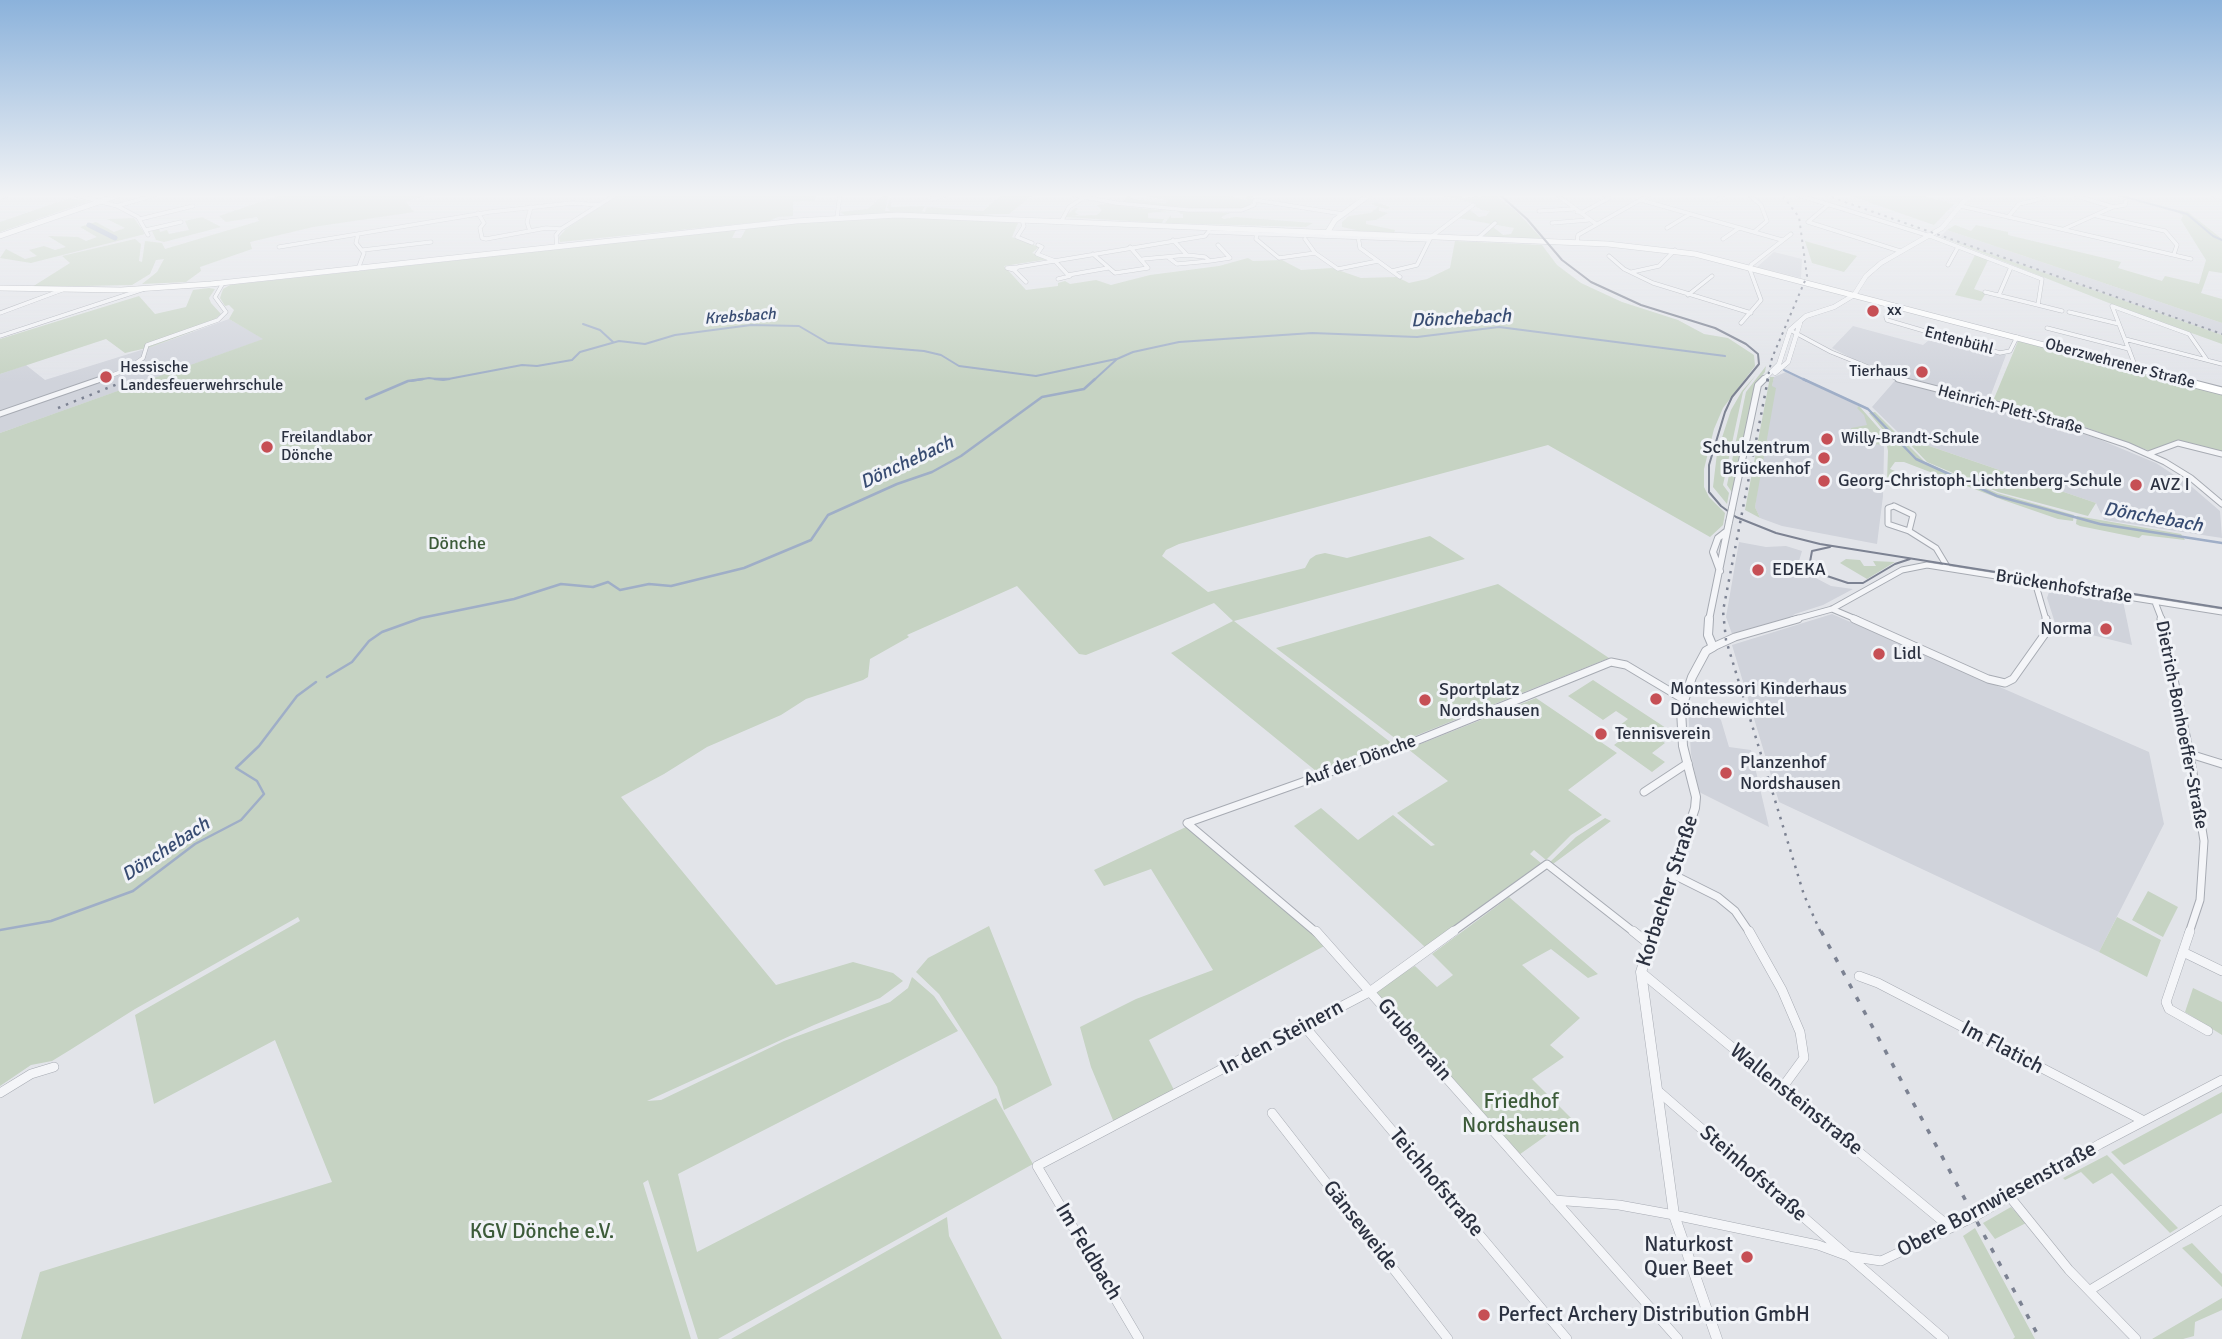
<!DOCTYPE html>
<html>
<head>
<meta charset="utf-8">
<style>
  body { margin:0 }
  canvas { display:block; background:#e2e4e9 }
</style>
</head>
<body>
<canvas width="2222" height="1339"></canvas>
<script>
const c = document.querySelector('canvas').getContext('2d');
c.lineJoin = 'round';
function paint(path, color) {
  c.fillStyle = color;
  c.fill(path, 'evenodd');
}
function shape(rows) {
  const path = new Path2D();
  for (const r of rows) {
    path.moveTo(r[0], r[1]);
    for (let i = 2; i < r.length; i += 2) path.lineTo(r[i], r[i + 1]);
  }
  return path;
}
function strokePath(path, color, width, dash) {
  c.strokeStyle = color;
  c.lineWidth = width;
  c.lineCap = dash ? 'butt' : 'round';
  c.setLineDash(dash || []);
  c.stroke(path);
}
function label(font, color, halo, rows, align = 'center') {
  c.font = font + ' Signika,sans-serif';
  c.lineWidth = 6;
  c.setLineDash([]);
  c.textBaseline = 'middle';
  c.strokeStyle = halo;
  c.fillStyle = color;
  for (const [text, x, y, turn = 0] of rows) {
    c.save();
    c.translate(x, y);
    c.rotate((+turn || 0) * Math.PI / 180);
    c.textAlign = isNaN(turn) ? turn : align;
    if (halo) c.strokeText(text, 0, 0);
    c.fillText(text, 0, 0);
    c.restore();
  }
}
paint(shape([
  [1947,230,2222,323,2222,335,1940,237],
  [1774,252,1802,259,1801,278,1757,267],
  [229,319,264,339,0,433,0,374,26,365,45,380,151,347],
  [1853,326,1923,345,1935,335,2006,355,1987,405,2096,438,2156,463,2192,487,2220,511,2222,538,2104,520,2096,503,1903,437,1872,407,1899,376,1853,359,1832,348],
  [1786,372,1859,406,1881,431,1884,448,1883,496,1877,544,1782,526,1760,518,1755,507,1772,386,1774,377],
  [1739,542,1766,547,1786,546,1802,551,1799,561,1812,576,1831,586,1853,589,1823,605,1795,614,1787,620,1732,634,1726,617],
  [2055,590,2123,601,2132,645,2056,626,2047,598,2049,592],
  [1832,614,2149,752,2164,824,2099,952,1779,802,1732,645],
  [1688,709,1713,712,1721,720,1729,747,1751,750,1769,827,1699,792,1691,754]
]), '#d0d3db');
paint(shape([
  [281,195,427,195,406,202,414,212,313,227,250,242,252,249,200,267,201,271,186,282,142,284,157,272,164,259,156,260,150,274,132,285,32,287,70,263,62,256,135,239,141,244,139,261,142,262,145,241,162,243,165,249,259,221,257,217,226,222,219,216],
  [618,195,817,195,815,201,793,202,793,216,778,217,769,221,560,242,559,237,566,229],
  [883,195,889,195,885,211,890,211,887,207,892,195,891,207,925,206,922,211,925,212,927,207,983,211,1001,195,1033,195,1009,214,980,214,1015,218,900,214,845,215,840,212,868,209],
  [1132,195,1131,198,1165,204,1168,201,1142,195,1229,196,1246,200,1247,195,1252,195,1253,201,1244,209,1195,209,1174,206,1183,201,1170,208,1123,202,1127,196],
  [1460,195,1463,198,1495,195,1517,212,1543,240,1486,237,1484,235,1493,227,1503,235,1511,234,1514,228,1458,218,1470,210,1479,217,1486,216,1490,211,1482,210,1475,206,1476,204,1444,196],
  [1848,195,1920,195,1954,204,1934,225],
  [70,198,90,201,0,232,0,222],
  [1375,202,1390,207,1387,209,1379,207,1379,211,1388,213,1376,220,1366,221,1366,224,1395,230,1394,233,1343,230,1356,230,1342,227,1342,222,1349,216,1370,213,1378,207,1372,204],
  [1112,203,1128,207,1168,211,1148,213,1148,218,1164,219,1162,223,1065,217,1075,208,1078,208,1075,212,1079,215,1072,216,1097,215,1102,210,1097,205],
  [2173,209,2188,212,2222,239,2222,273,2209,271,2201,293,2222,299,2222,323,1947,230,1955,225,1971,231,1976,225,2008,232,2008,235,2121,262,2118,268,2162,281,2165,276,2199,284,2206,260,2181,220,2183,215,2171,210],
  [1180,211,1230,213,1221,217,1224,219,1235,217,1313,223,1306,227,1165,223,1171,215,1171,218,1183,218,1183,214,1179,213],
  [202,217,221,227,164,242,156,240,152,231,159,229,160,232,167,230,169,234,189,230,185,221],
  [902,217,1018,223,1012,237,1039,247,1032,253,1049,259,1004,266,1026,290,1058,286,1058,283,1065,281,1070,284,1096,280,1111,285,1150,275,1219,266,1248,258,1253,261,1282,260,1301,270,1332,268,1361,278,1397,277,1409,283,1427,279,1450,268,1455,241,1542,245,1557,265,1581,283,1622,302,1678,320,1704,334,1728,338,1754,355,1755,366,1723,408,1714,429,1704,469,1704,487,1709,497,1725,513,1723,525,1710,537,1548,445,1179,544,1166,550,1162,556,1208,592,1305,568,1310,559,1316,555,1325,553,1347,558,1430,536,1465,559,1234,621,1394,745,1316,771,1171,653,1233,621,1214,603,1086,655,1079,654,1017,586,907,635,909,637,870,659,868,677,863,680,806,699,781,715,707,747,664,774,621,797,776,985,853,962,893,973,903,981,880,998,814,1025,647,1101,661,1100,784,1041,890,1002,908,988,912,977,934,996,958,1031,678,1174,697,1252,996,1098,1033,1164,718,1339,698,1339,648,1180,643,1183,691,1339,21,1339,40,1272,332,1182,275,1040,154,1104,135,1015,300,921,298,917,135,1009,70,1050,52,1061,31,1065,0,1086,0,433,263,339,229,319,234,310,229,305,225,306,220,298,223,289,230,285,736,230,732,238,741,238,746,229,835,219],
  [134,218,145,234,31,263,0,258,6,249,25,259,37,256,29,250,44,246,55,250,66,247,48,236,78,237,86,241,97,237,80,227,96,222,114,232,125,228,107,219],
  [1939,236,2222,335,2222,344,2114,305],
  [1805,241,1857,256,1844,272,1812,263],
  [1975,255,1988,260,1974,289,1986,293,1981,301,1955,295],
  [209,288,215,289,209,298,211,303,221,314,214,320,191,329,194,331,151,347,125,353,106,339,0,374,0,339,139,296,155,314,186,307,193,290],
  [2018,341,2222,393,2222,452,2181,441,2150,451,2074,423,1993,401],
  [1766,366,1765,372,1755,384,1733,494,1727,485,1746,392],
  [1756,375,1743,392,1723,485,1729,493,1727,504,1713,487,1717,453,1731,410,1742,391],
  [1770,377,1774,377,1772,386,1776,388,1755,507,1760,518,1745,510],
  [1859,406,1881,431,1884,445,1852,442,1851,428,1867,425,1864,415,1857,408],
  [1875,412,1925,462,1997,493,2074,515,2073,521,2058,519,2003,500,1904,462,1895,462,1890,469,1895,471,1887,481,1888,451,1884,431,1869,413],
  [1903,437,1973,461,2096,503,2088,516,1998,492,1927,462],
  [2077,516,2181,534,2185,540,2142,535,2139,538,2080,526,2076,524],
  [1846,559,1860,560,1864,566,1876,566,1873,561,1895,562,1867,579,1840,563],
  [1498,584,1609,658,1400,742,1276,648],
  [1593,680,1666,728,1655,736,1665,743,1652,753,1665,762,1652,772,1614,745,1626,736,1615,729,1628,719,1616,711,1603,720,1568,696],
  [1536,698,1617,753,1568,790,1602,815,1571,835,1546,860,1534,850,1530,854,1541,863,1425,947,1294,826,1321,808,1358,840,1393,815,1431,846,1435,845,1397,813,1448,781,1408,749],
  [1605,818,1611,821,1553,864,1550,862,1576,837],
  [1186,827,1328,944,1149,1040,1176,1094,1115,1125,1091,1067,1080,1027,1136,999,1213,970,1151,869,1104,886,1094,870],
  [2148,891,2178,907,2163,937,2132,920],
  [1509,897,1598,974,1588,978,1551,949,1522,965,1580,1018,1550,1045,1564,1057,1532,1079,1571,1118,1516,1157,1371,991,1415,966,1437,987,1453,975,1432,954],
  [2117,917,2161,940,2147,977,2099,952],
  [989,926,1052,1085,1004,1110,997,1087,974,1049,939,994,916,972,928,958],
  [2193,988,2222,1002,2222,1035,2185,1012],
  [2222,1092,2222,1113,2124,1165,2111,1152],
  [2107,1155,2178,1228,2170,1233,2112,1173,2093,1184,2081,1172,2065,1180,2063,1178],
  [2011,1207,2026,1223,1995,1239,1983,1223],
  [947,1217,949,1236,1002,1339,731,1339],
  [1975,1228,2035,1339,2013,1339,2015,1337,1963,1236],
  [2192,1243,2222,1274,2222,1287,2182,1248],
  [2222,1298,2222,1310,2195,1322,2194,1336,2183,1339,2152,1339]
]), '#c6d3c3');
strokePath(shape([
  [2118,195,2187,214,2213,236,2222,240],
  [583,324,600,330,613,342],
  [1784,370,1807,381],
  [411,381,429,378,443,380,522,365,537,366,572,360,580,352,619,341,645,344,675,335,751,325,799,326,828,343,924,351,941,355,959,366,1036,376,1116,359],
  [1093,381,1117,359,1133,352,1179,342,1312,333,1417,337,1499,327,1725,356]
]), '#9faec7', 2);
strokePath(shape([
  [435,379,449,379],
  [1803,379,1868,409,1916,459,1997,496,2100,524,2222,543],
  [366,399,408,381,423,379],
  [327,677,352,662,369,641,382,632,421,618,514,599,561,584,593,587,608,582,620,590,649,584,671,586,744,568,811,540,828,515,897,484,932,472,961,456,1042,397,1084,389,1095,379],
  [0,930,51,921,133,891,195,844,241,820,264,794,257,781,236,768,259,746,297,696,316,682]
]), '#9faec7', 2.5);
strokePath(shape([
  [89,225,115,238]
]), '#9faec7', 5);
const minorFar3 = shape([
  [76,195,117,206,138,217,148,235],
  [933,195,932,199,946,195],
  [1074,195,1116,203,1188,210,1242,210,1254,205,1255,200,1343,214],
  [1557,195,1596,224],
  [1749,195,1761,205,1767,221,1754,232],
  [1798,195,1930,236,2042,279,2038,305,1985,292],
  [2213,195,2222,198],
  [2077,196,2113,207,2125,205,2126,201],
  [0,198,7,195],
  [1641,200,1782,240],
  [1717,200,1724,195],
  [117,206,155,195],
  [1961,206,2191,259],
  [1539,211,1573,209],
  [1577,212,1583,212,1609,198,1604,195],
  [478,213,484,223,480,228,482,238,486,239,546,228,561,229],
  [2097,216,2165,231,2177,245,2174,254],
  [837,217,840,195],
  [2008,217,2019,204,2040,199,2044,195],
  [140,219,193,206],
  [1022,220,1024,226,1017,237,1032,243],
  [1061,222,1069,207,1083,198],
  [1808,222,1900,251],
  [1808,222,1828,205],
  [1552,223,1588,220],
  [1667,228,1690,214],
  [2064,229,2113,207],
  [146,230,181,222],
  [530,231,527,222,531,207],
  [1257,231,1256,239,1279,258,1315,253],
  [1210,232,1429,240],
  [1358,236,1360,248,1400,277],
  [1305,239,1315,253,1338,269,1378,261],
  [1477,239,1495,223],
  [1723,239,1739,228],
  [1577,242,1578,235,1649,195],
  [1038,245,1042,247,1037,254,1055,261,1068,275,1108,268],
  [279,247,358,234],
  [557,247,556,235,561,229,615,195],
  [363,250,431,242],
  [1093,254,1115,273,1148,268,1130,247],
  [1609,256,1624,269,1653,283,1751,313],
  [1169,258,1177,264,1210,261,1205,257,1187,255,1173,240],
  [1143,259,1187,255],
  [1210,261,1230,258,1218,245],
  [1948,265,1958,247],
  [1018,267,1205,236,1209,231],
  [1018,267,1014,270,1007,268,1018,267],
  [358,269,364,253,356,243,358,234,490,212,572,203,600,205],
  [1014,270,1026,282],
  [1392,271,1417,265,1431,237,1473,205],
  [1632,272,1659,266,1675,250],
  [1058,279,1070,276],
  [1688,295,1712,276],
  [1999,295,2011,267],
  [1894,305,1886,317,1887,320,2000,353,2010,351,2017,337],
  [2038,305,2062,311],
  [2112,306,2189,334,2207,360],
  [2112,306,2136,368],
  [2069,312,2119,324],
  [0,313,62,290],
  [1741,323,1761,300,1750,270,1751,265,1791,234],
  [2047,328,2129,349],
  [1790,330,1831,352,1903,381],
  [0,336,144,289],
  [2125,339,2222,364],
  [96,381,126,370,143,358,147,345,218,320,226,312,215,297,223,283]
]);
const minorFar2 = shape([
  [1898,379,2035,414,2127,445,2165,462,2191,478,2222,504],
  [0,414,101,379],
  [2148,454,2178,443,2222,454],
  [1894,506,1913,515,1909,531,1888,524,1888,508,1894,506],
  [1909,531,1936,548,1948,568],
  [2035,582,2046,620],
  [2155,602,2162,620],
  [1832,609,1858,620],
  [1792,620,1832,609,1902,570,1927,565,2222,612]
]);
const minorFar1 = shape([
  [1854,619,1988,679,2005,683,2013,679,2047,631,2046,619],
  [2161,619,2190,754,2204,841,2200,900,2189,933],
  [1713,647,1735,637,1798,619],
  [2190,754,2222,764],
  [1644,792,1688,763],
  [1187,823,1317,933],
  [1187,823,1401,747,1611,662,1626,665,1683,699],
  [1672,874,1718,897,1735,911,1750,933],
  [1451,933,1547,864,1635,933]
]);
const minor = shape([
  [1316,931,1678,1339],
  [1633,931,1649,944],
  [1749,931,1782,990,1800,1032,1804,1058,1782,1088],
  [2190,931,2166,1002,2169,1009,2208,1031],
  [2183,952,2222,971],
  [1642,973,1951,1228],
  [1859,976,1878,983,2144,1121],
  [1305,1027,1567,1339],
  [1658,1091,1944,1339],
  [0,1093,31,1074,54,1067],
  [1272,1113,1448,1339],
  [2010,1197,2069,1270,2136,1339],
  [1554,1200,1619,1205,1674,1215,1818,1245,1848,1256,1881,1261,1974,1217,2100,1144,2222,1080],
  [2090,1290,2222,1210],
  [1139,1339,1037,1166,1371,991,1454,931]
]);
const tertiaryFar3 = shape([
  [1775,373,1788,362,1800,323],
  [1762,381,1779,364,1790,330,1806,316,1834,307,1854,295,1866,276,1881,263,1942,228,1969,195]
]);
const tertiaryFar2 = shape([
  [1732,508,1758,385,1764,379],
  [1720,571,1713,552,1718,538,1727,531],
  [1709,620,1729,522]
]);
const tertiaryFar1 = shape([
  [1654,933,1695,808,1696,797,1683,746,1681,710,1692,677,1706,651,1713,647,1708,635,1709,619]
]);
const tertiary = shape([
  [1654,931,1641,972,1674,1215,1717,1339]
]);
const secondaryFar1 = shape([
  [1327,233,1335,220,1369,195],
  [0,236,119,195],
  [0,288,121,290,211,284,796,221,897,215,1608,244,1695,254,2182,381]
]);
const secondary = shape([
  [2175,379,2222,391]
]);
strokePath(minorFar3, '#a7abb3', 4.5);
strokePath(minorFar2, '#a7abb3', 7);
strokePath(minorFar1, '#a7abb3', 9);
strokePath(minor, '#a7abb3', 10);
strokePath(tertiaryFar3, '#a7abb3', 5);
strokePath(tertiaryFar2, '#a7abb3', 8);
strokePath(tertiaryFar1, '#a7abb3', 10);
strokePath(tertiary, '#a7abb3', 11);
strokePath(secondaryFar1, '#a7abb3', 6);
strokePath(secondary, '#a7abb3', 9);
strokePath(minorFar3, '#f4f5f8', 3.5);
strokePath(minorFar2, '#f4f5f8', 5);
strokePath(minorFar1, '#f4f5f8', 7);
strokePath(minor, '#f4f5f8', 9);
strokePath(tertiaryFar3, '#f4f5f8', 4.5);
strokePath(tertiaryFar2, '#f4f5f8', 6);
strokePath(tertiaryFar1, '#f4f5f8', 8);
strokePath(tertiary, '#f4f5f8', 10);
strokePath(secondaryFar1, '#fff', 5);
strokePath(secondary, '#fff', 7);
strokePath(shape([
  [1500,195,1527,219,1562,260,1591,282,1641,305,1715,328,1746,344,1758,354,1759,364,1732,397,1725,412,1709,465,1709,492,1721,506,1736,517,1776,533,1820,544,2222,608],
  [1830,547,1812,551,1810,562,1824,575,1848,583,1863,583,1895,564,1910,559]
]), '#7c8292', 2);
strokePath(shape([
  [1825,195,2222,334],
  [1767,381,1772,358,1807,276,1799,217,1782,195]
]), '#7c8292', 2, [2.5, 4.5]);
strokePath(shape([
  [1768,379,1723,611,1726,640,1804,895,1821,933],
  [58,408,125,381]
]), '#7c8292', 2.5, [2.5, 6]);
strokePath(shape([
  [1821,931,2040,1339]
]), '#7c8292', 3.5, [5, 10]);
const tertiaryBridge = shape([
  [1729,522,1732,508]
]);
strokePath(tertiaryBridge, '#a7abb3', 8, []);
strokePath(tertiaryBridge, '#f4f5f8', 6);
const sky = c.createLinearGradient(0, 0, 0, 383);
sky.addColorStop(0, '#8bb2db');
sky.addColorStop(0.51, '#f2f3f5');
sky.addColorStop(1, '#f2f3f500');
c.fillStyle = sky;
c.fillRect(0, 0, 2222, 383);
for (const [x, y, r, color] of [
  [1873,311,7,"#c64f55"],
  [1922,372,7,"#c64f55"],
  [106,377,7,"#c64f55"],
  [1827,439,7,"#c64f55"],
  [267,447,7,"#c64f55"],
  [1824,458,7,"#c64f55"],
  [1824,481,7,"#c64f55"],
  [2136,485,7,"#c64f55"],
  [1758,570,7,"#c64f55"],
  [2106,629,7,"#c64f55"],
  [1879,654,7,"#c64f55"],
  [1656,699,7,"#c64f55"],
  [1425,700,7,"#c64f55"],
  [1601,734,7,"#c64f55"],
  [1726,773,7,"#c64f55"],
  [1747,1257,7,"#c64f55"],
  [1484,1315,7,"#c64f55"]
]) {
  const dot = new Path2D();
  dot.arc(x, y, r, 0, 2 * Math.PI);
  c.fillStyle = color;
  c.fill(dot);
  strokePath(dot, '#f1f3f7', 2.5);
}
label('16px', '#2b3140', '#f1f3f7', [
  ["xx",1887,311],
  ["Hessische",120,368],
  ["Landesfeuerwehrschule",120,386],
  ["Tierhaus",1908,372,"right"],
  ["Freilandlabor",281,438],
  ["Dönche",281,456],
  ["Willy-Brandt-Schule",1841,439]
], 'left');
label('italic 16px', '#384c72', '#f1f3f7', [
  ["Krebsbach",740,317,-4]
]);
label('16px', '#2b3140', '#f1f3f7', [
  ["Entenbühl",1959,341,15],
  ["Oberzwehrener Straße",2120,364,15],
  ["Heinrich-Plett-Straße",2010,410,15]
]);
label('18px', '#2b3140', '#f1f3f7', [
  ["Schulzentrum",1810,448,"right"],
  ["Brückenhof",1810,469,"right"],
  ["Georg-Christoph-Lichtenberg-Schule",1838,481],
  ["AVZ I",2150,485],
  ["EDEKA",1772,570],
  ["Norma",2092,629,"right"],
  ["Lidl",1893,654],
  ["Montessori Kinderhaus",1670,689],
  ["Dönchewichtel",1670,710],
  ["Sportplatz",1439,690],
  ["Nordshausen",1439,711],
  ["Tennisverein",1615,734],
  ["Planzenhof",1740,763],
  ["Nordshausen",1740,784]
], 'left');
label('18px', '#3c5b39', '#f1f3f7', [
  ["Dönche",457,544]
]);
label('18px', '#2b3140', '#f1f3f7', [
  ["Brückenhofstraße",2064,587,9],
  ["Dietrich-Bonhoeffer-Straße",2181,725,79],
  ["Auf der Dönche",1360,761,-20]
]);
label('italic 19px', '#384c72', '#f1f3f7', [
  ["Dönchebach",1461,319,-3],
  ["Dönchebach",907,463,-25],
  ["Dönchebach",2153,518,10],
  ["Dönchebach",166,850,-33]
]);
label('21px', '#2b3140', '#f1f3f7', [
  ["Korbacher Straße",1668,891,-72],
  ["In den Steinern",1282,1038,-28],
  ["Grubenrain",1414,1040,49],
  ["Im Flatich",2002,1048,28],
  ["Wallensteinstraße",1796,1100,39],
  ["Steinhofstraße",1753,1174,41],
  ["Teichhofstraße",1436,1183,50],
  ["Obere Bornwiesenstraße",1997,1200,-28],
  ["Gänseweide",1360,1226,52],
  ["Im Feldbach",1088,1252,59]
]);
label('21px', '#3c5b39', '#f1f3f7', [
  ["Friedhof",1521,1102],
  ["Nordshausen",1521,1126],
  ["KGV Dönche e.V.",542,1232]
]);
label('21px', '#2b3140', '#f1f3f7', [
  ["Naturkost",1733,1245],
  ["Quer Beet",1733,1269],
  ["Perfect Archery Distribution GmbH",1498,1315,"left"]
], 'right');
</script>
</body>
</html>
